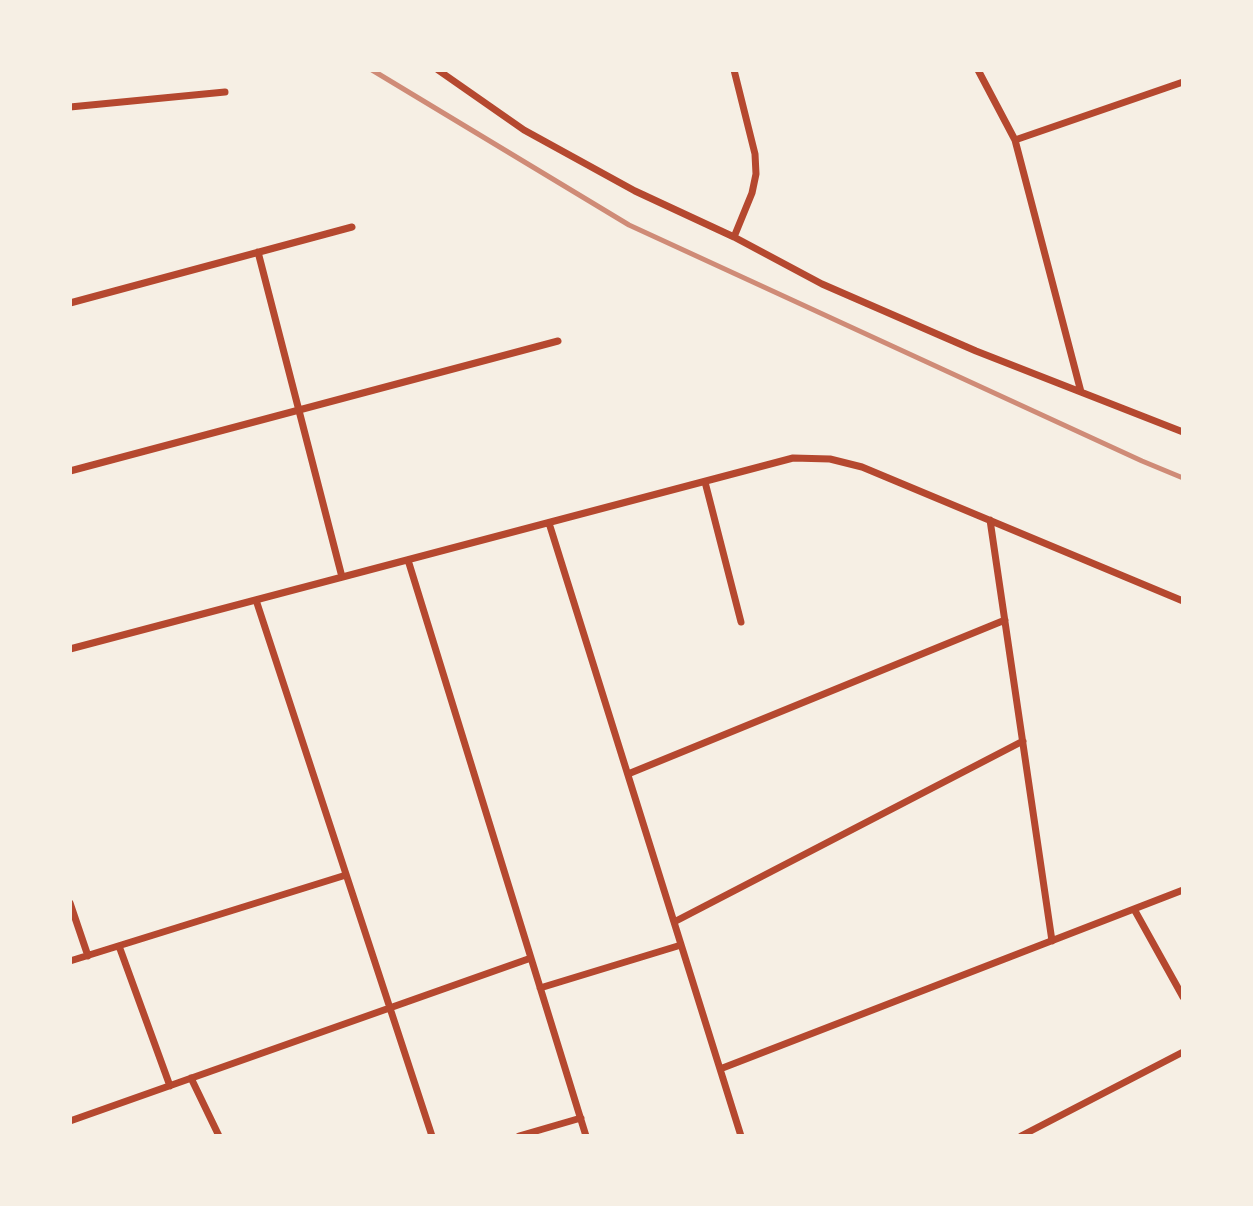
<!DOCTYPE html>
<html>
<head>
<meta charset="utf-8">
<style>
  body { margin:0 }
  #map { position:relative; width:1253px; height:1206px; overflow:hidden; background:#f6efe4; font-family:"Open Sans",sans-serif }
  canvas { display:block }
  .frame { position:absolute; inset:0; border:72px solid #f6efe4; pointer-events:none }
</style>
</head>
<body>
<div id="map">
<canvas width="1253" height="1206"></canvas>
<div class="frame"></div>
</div>
<script>
const c = document.querySelector('canvas').getContext('2d');
c.lineJoin = 'round';
function shape(rows) {
  const path = new Path2D();
  for (const r of rows) {
    path.moveTo(r[0], r[1]);
    for (let i = 2; i < r.length; i += 2) path.lineTo(r[i], r[i + 1]);
  }
  return path;
}
function strokePath(path, color, width, dash) {
  c.strokeStyle = color;
  c.lineWidth = width;
  c.lineCap = dash ? 'butt' : 'round';
  c.setLineDash(dash || []);
  c.stroke(path);
}
strokePath(shape([
  [438,70,524,130,635,191,734,237,822,284,976,351,1183,432],
  [978,70,1015,140,1081,392],
  [70,107,225,92],
  [1015,140,1183,82],
  [734,237,752,193,756,174,755,154,734,70],
  [258,252,342,577],
  [70,303,352,227],
  [70,471,558,341],
  [705,482,741,622],
  [990,520,1052,941],
  [549,523,741,1136],
  [408,560,586,1136],
  [256,600,432,1136],
  [70,649,793,458,830,459,862,467,1183,601],
  [628,774,1005,620],
  [70,903,88,956],
  [1134,909,1183,997],
  [674,922,1023,741],
  [119,946,170,1086],
  [70,961,346,875],
  [540,988,681,945],
  [720,1069,1183,890],
  [191,1078,219,1136],
  [70,1121,531,958],
  [519,1136,581,1118],
  [1021,1136,1183,1052]
]), '#b5482f', 7);
strokePath(shape([
  [372,70,629,225,1142,461,1183,478]
]), '#cf8b77', 5);
</script>
</body>
</html>
